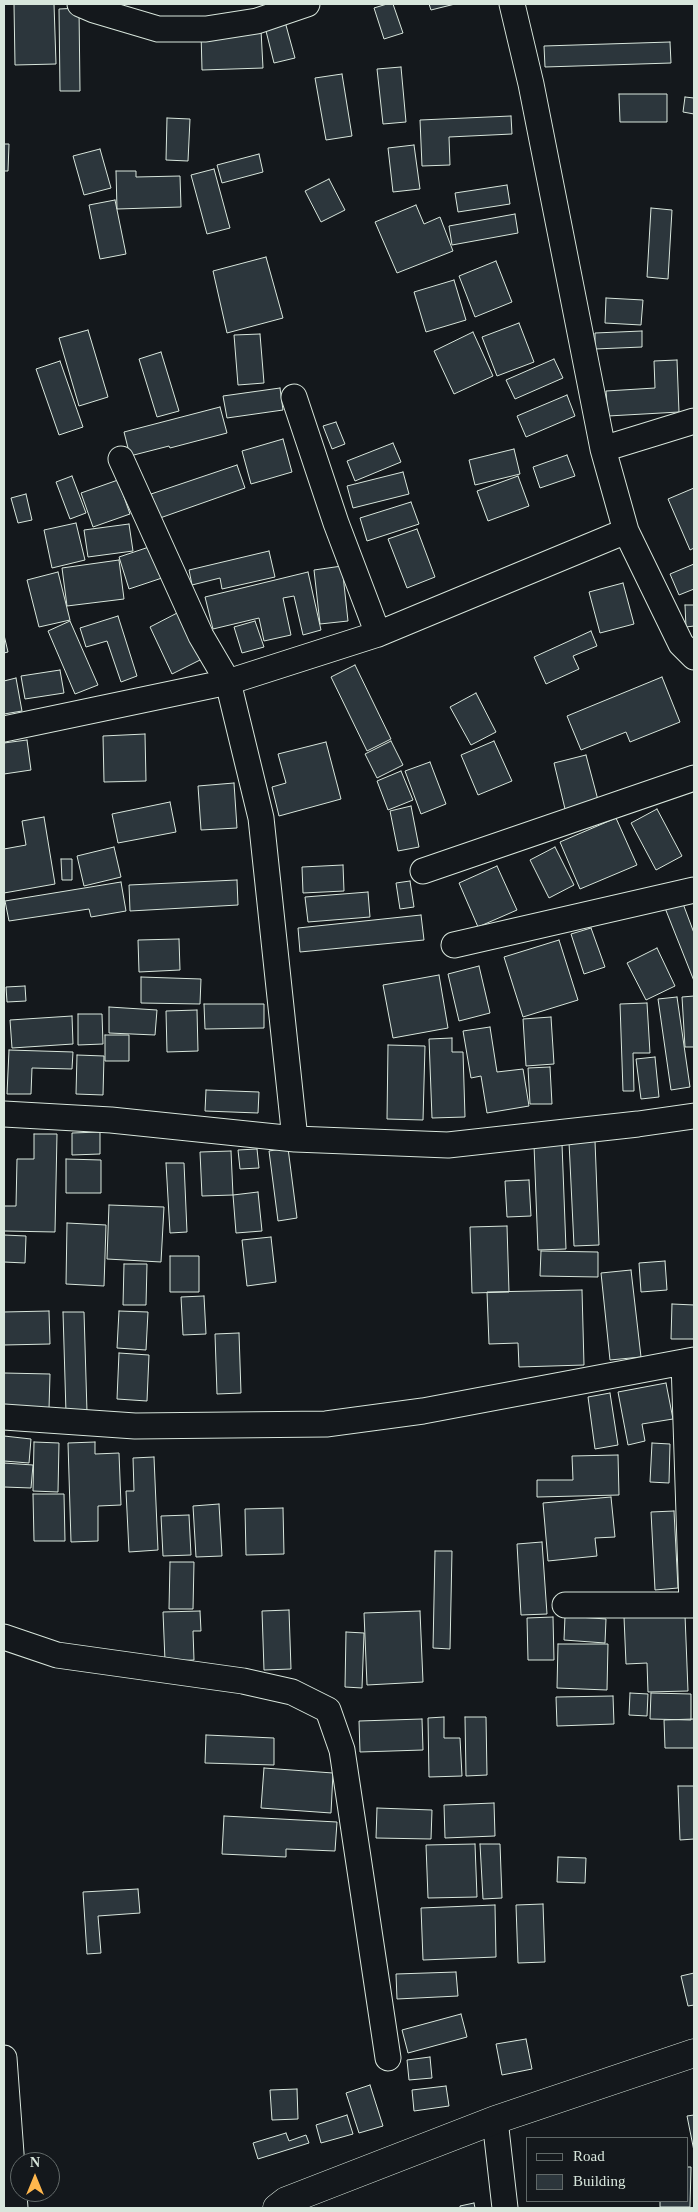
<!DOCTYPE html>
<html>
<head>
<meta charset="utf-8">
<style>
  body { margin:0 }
  #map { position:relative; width:698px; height:2212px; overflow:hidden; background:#14181c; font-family:"Times New Roman",serif }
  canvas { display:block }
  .frame { position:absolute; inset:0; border:5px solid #d8e6dc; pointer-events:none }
  .legend { position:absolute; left:526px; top:2137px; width:162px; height:65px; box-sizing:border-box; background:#14181c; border:1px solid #626a69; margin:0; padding:6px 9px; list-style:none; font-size:15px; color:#d8e6dc }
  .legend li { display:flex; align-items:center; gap:10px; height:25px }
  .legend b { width:25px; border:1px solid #626a69 }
  .north { position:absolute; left:10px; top:2152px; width:50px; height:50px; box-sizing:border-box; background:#14181c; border:1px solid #626a69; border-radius:50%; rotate:0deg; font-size:14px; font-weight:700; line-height:20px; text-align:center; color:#d8e6dc }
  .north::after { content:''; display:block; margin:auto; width:18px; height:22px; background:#ffb74d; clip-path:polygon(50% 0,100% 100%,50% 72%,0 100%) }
</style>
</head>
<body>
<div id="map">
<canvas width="698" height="2212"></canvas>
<div class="frame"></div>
<ul class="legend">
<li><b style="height:6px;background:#14181c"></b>Road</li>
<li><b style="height:14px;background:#2c363c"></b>Building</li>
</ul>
<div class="north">N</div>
</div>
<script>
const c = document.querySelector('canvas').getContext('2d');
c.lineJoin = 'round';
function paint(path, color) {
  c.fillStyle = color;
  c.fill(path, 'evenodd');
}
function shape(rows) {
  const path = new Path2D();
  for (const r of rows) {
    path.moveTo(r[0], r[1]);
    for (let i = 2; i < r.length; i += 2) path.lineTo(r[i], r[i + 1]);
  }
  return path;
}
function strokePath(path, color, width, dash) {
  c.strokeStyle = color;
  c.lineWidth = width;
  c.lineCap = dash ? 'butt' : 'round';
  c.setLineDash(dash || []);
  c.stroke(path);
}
const building = shape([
  [14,4,54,4,56,64,15,65,14,4],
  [387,4,393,4,403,33,384,39,374,8,387,4],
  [429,4,455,4,431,10,429,4],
  [79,8,80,91,60,91,59,9,79,8],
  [284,18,295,58,274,63,264,23,284,18],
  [261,30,263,68,202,70,201,32,261,30],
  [670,42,671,63,545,67,544,46,670,42],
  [401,67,406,122,383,124,377,69,401,67],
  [342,74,352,136,326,140,315,78,342,74],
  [619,94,667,94,667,122,620,122,619,94],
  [685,97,694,98,694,114,683,112,685,97],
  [511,116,512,134,449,137,450,165,422,166,420,120,511,116],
  [167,118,190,119,188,161,166,160,167,118],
  [4,144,9,144,8,171,4,171,4,144],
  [414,145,420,189,393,192,388,148,414,145],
  [100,149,111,188,84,195,73,156,100,149],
  [259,154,263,172,222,183,217,165,259,154],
  [214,169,230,228,207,234,191,175,214,169],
  [116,171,136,171,136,177,180,176,181,207,117,209,116,171],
  [329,179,345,210,321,222,305,191,329,179],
  [507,185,510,204,458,212,455,193,507,185],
  [115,200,126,254,100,259,89,205,115,200],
  [416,205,424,224,440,217,453,251,397,273,375,222,416,205],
  [651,208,672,210,668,279,647,277,651,208],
  [515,214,518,233,452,245,449,226,515,214],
  [266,257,283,318,227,333,213,271,266,257],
  [496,261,512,302,475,317,459,276,496,261],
  [454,280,466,320,426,332,414,292,454,280],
  [606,298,643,300,641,325,605,323,606,298],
  [519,323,534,362,497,376,482,337,519,323],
  [88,330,108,397,79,406,59,338,88,330],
  [642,331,642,347,595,349,595,333,642,331],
  [473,332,493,376,454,394,434,351,473,332],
  [260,334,264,383,238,385,234,335,260,334],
  [161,352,179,411,157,417,139,359,161,352],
  [554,359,563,378,515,399,506,380,554,359],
  [677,360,679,412,608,416,606,391,655,388,654,361,677,360],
  [60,361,83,427,59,435,36,369,60,361],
  [280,388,283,410,227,418,223,396,280,388],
  [567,395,575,416,526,437,517,416,567,395],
  [220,407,227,433,170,448,169,446,130,456,124,432,220,407],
  [336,422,345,444,332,449,323,426,336,422],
  [283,439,292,472,251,484,242,451,283,439],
  [393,443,401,462,355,481,347,461,393,443],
  [514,449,520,474,475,485,469,460,514,449],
  [567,455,575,476,540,488,533,467,567,455],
  [237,465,245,488,160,518,151,494,237,465],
  [403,472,409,494,353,508,347,486,403,472],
  [72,476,86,513,70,519,56,482,72,476],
  [518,476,529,506,488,521,477,491,518,476],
  [118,480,130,514,93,527,81,493,118,480],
  [694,488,694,548,690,550,668,499,694,488],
  [26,494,32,520,18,523,11,498,26,494],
  [411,502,419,524,367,541,360,518,411,502],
  [76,523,85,560,52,568,44,530,76,523],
  [129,524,133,551,88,557,84,530,129,524],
  [417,529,435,577,407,588,388,539,417,529],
  [152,546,162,578,129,589,119,557,152,546],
  [269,551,275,577,222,589,220,578,192,585,189,570,269,551],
  [119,560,124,599,67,606,62,568,119,560],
  [694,564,694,589,679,595,670,574,694,564],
  [342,566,348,621,320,624,314,570,342,566],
  [58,572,70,620,39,627,27,580,58,572],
  [308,572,321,630,303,635,294,596,283,598,291,635,264,641,259,618,213,629,205,597,308,572],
  [623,583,634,624,600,633,589,592,623,583],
  [685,605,694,605,694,626,686,627,685,605],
  [181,611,204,658,172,674,150,627,181,611],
  [118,616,137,676,121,682,107,641,86,647,80,628,118,616],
  [70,621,98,685,75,694,48,631,70,621],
  [255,621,264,647,242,653,234,627,255,621],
  [591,631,597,646,573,656,579,669,546,684,534,657,591,631],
  [4,635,8,652,4,653,4,635],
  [355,665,391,739,367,751,331,677,355,665],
  [60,670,64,693,25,699,21,676,60,670],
  [662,677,680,722,630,742,626,732,581,750,567,716,662,677],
  [16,678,22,711,4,714,4,681,16,678],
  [476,693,496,732,471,745,450,707,476,693],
  [145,734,146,781,104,782,103,736,145,734],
  [27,740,31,770,4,774,4,743,27,740],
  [391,741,403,765,377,778,365,754,391,741],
  [494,741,512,781,478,795,461,755,494,741],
  [326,742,341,799,279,816,272,787,286,783,278,754,326,742],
  [586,755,598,800,565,809,554,763,586,755],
  [430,762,446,804,421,814,405,771,430,762],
  [401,771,413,800,388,810,377,781,401,771],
  [234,783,237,828,201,830,198,786,234,783],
  [170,802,176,832,118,843,112,814,170,802],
  [411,806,419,847,398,851,390,811,411,806],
  [657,809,682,856,656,870,631,823,657,809],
  [44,817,55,884,4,893,4,849,26,845,22,821,44,817],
  [616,818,637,865,580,889,560,842,616,818],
  [114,847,121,877,84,886,77,856,114,847],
  [555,847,574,885,549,898,530,860,555,847],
  [61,859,72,859,72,880,62,880,61,859],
  [343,865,344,891,303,893,302,867,343,865],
  [497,866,517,910,478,927,459,883,497,866],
  [237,880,238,905,130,911,129,885,237,880],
  [410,881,414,907,400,909,396,883,410,881],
  [121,882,126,911,91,917,89,909,9,921,5,901,121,882],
  [368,892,370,917,308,922,305,897,368,892],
  [682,901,694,933,694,981,665,908,682,901],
  [421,915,424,940,300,952,298,928,421,915],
  [591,928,605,967,584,974,571,934,591,928],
  [179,939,180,970,139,972,138,940,179,939],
  [559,940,578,1000,523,1017,504,957,559,940],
  [657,948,675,986,646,1000,627,963,657,948],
  [479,966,490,1013,459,1021,448,974,479,966],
  [439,975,448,1028,393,1038,383,985,439,975],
  [141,977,201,979,200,1004,141,1003,141,977],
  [25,986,26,1001,7,1002,6,987,25,986],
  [694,996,694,1047,685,1047,682,997,694,996],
  [677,997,690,1087,671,1090,658,999,677,997],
  [647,1003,650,1053,633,1053,634,1091,623,1091,620,1004,647,1003],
  [204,1004,264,1004,264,1028,205,1029,204,1004],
  [109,1007,157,1010,155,1035,109,1033,109,1007],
  [197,1010,198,1051,167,1052,166,1011,197,1010],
  [78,1014,102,1014,103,1044,78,1045,78,1014],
  [72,1016,73,1044,12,1048,10,1020,72,1016],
  [551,1017,554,1064,526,1066,523,1019,551,1017],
  [490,1027,497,1072,523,1069,529,1106,487,1113,481,1076,471,1078,463,1031,490,1027],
  [105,1035,129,1035,129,1061,105,1061,105,1035],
  [452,1038,452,1052,463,1052,465,1117,432,1118,429,1039,452,1038],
  [388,1045,425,1046,423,1120,387,1119,388,1045],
  [9,1050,73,1052,72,1069,32,1068,31,1094,7,1094,9,1050],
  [77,1055,104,1056,103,1095,76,1094,77,1055],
  [655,1057,659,1097,641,1099,636,1059,655,1057],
  [550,1067,552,1104,530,1104,528,1068,550,1067],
  [206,1090,259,1092,258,1113,205,1111,206,1090],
  [100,1132,100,1154,72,1155,72,1133,100,1132],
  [34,1134,57,1134,55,1232,4,1231,4,1206,16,1206,17,1159,34,1159,34,1134],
  [595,1141,599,1245,574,1246,569,1142,595,1141],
  [562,1144,566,1249,538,1250,534,1145,562,1144],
  [288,1148,297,1218,278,1221,269,1151,288,1148],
  [257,1149,259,1168,240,1169,238,1150,257,1149],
  [231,1151,233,1195,202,1196,200,1152,231,1151],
  [66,1159,101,1160,101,1193,66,1193,66,1159],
  [166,1163,184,1163,187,1232,170,1233,166,1163],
  [529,1180,531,1216,507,1217,505,1181,529,1180],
  [258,1192,262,1231,236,1233,233,1195,258,1192],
  [109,1205,164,1207,161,1262,107,1259,109,1205],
  [67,1223,106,1225,104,1286,66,1284,67,1223],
  [507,1226,509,1292,472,1293,470,1227,507,1226],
  [4,1235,26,1236,25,1263,4,1262,4,1235],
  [271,1237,276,1282,247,1286,242,1240,271,1237],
  [541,1251,598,1252,598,1277,540,1276,541,1251],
  [170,1256,199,1256,199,1292,170,1292,170,1256],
  [665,1261,667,1290,641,1292,639,1263,665,1261],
  [124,1264,147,1264,146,1305,123,1305,124,1264],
  [631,1270,641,1357,610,1360,601,1273,631,1270],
  [582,1290,584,1365,519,1367,518,1343,489,1344,487,1292,582,1290],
  [204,1296,206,1334,183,1335,181,1297,204,1296],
  [672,1304,694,1305,694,1339,671,1339,672,1304],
  [49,1311,50,1344,4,1345,4,1312,49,1311],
  [119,1311,148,1312,146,1350,117,1348,119,1311],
  [63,1312,84,1312,87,1412,66,1413,63,1312],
  [239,1333,241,1393,217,1394,215,1334,239,1333],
  [119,1353,149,1355,147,1401,117,1399,119,1353],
  [4,1373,50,1374,49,1409,4,1407,4,1373],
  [666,1383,673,1419,642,1424,645,1441,628,1445,618,1392,666,1383],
  [610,1393,618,1445,595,1449,588,1397,610,1393],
  [4,1436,31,1439,29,1463,4,1461,4,1436],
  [34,1442,59,1443,58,1492,33,1491,34,1442],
  [95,1442,95,1454,119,1453,121,1505,98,1506,98,1541,71,1542,68,1443,95,1442],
  [652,1443,670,1444,669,1483,650,1482,652,1443],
  [618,1455,619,1495,537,1497,537,1480,573,1480,572,1456,618,1455],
  [154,1457,158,1550,129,1552,126,1491,134,1491,133,1458,154,1457],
  [4,1463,33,1465,31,1488,4,1487,4,1463],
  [33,1494,64,1494,65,1541,34,1541,33,1494],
  [611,1497,615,1537,595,1538,597,1556,548,1561,543,1503,611,1497],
  [219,1504,222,1556,196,1557,193,1506,219,1504],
  [283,1508,284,1554,246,1555,245,1509,283,1508],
  [674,1511,678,1588,655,1590,651,1512,674,1511],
  [189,1515,191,1555,163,1556,161,1516,189,1515],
  [542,1542,547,1614,521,1615,517,1544,542,1542],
  [435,1551,452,1551,450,1649,433,1648,435,1551],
  [170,1562,194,1562,193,1609,169,1609,170,1562],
  [289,1610,291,1669,264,1670,262,1611,289,1610],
  [200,1611,201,1631,193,1631,194,1660,165,1661,163,1612,200,1611],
  [420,1611,423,1682,367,1685,364,1613,420,1611],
  [685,1615,688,1691,648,1692,647,1663,626,1664,624,1617,685,1615],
  [565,1616,606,1619,605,1643,564,1640,565,1616],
  [553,1617,554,1660,528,1660,527,1618,553,1617],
  [346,1632,364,1633,362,1688,345,1687,346,1632],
  [558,1644,608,1644,607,1690,557,1688,558,1644],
  [630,1693,648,1694,647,1716,629,1715,630,1693],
  [651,1693,691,1694,691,1720,650,1719,651,1693],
  [613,1696,614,1724,557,1726,556,1697,613,1696],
  [444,1717,444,1738,460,1738,462,1776,429,1777,428,1718,444,1717],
  [465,1717,486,1717,487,1775,466,1776,465,1717],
  [422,1719,423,1750,360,1752,359,1721,422,1719],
  [694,1719,694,1748,665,1748,664,1720,694,1719],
  [206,1735,274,1738,274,1765,205,1763,206,1735],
  [264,1768,333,1773,331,1813,261,1808,264,1768],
  [678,1786,694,1786,694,1839,680,1840,678,1786],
  [494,1803,495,1836,445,1838,444,1805,494,1803],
  [377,1808,432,1810,431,1839,376,1838,377,1808],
  [224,1816,337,1822,335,1851,286,1849,286,1857,222,1854,224,1816],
  [475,1844,477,1897,428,1898,426,1845,475,1844],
  [480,1844,500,1844,502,1898,483,1899,480,1844],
  [558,1857,586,1858,585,1883,557,1882,558,1857],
  [138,1889,140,1913,98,1916,101,1953,87,1954,83,1892,138,1889],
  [543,1904,545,1962,518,1963,516,1905,543,1904],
  [495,1905,496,1957,423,1960,421,1908,495,1905],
  [456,1972,458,1996,397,1999,396,1974,456,1972],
  [694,1973,694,2005,688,2006,681,1976,694,1973],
  [461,2014,467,2037,408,2053,402,2030,461,2014],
  [526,2039,532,2069,502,2075,496,2044,526,2039],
  [430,2057,432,2078,409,2080,407,2060,430,2057],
  [370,2085,383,2126,359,2133,346,2093,370,2085],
  [446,2086,449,2106,414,2111,412,2090,446,2086],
  [297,2089,298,2119,272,2120,270,2090,297,2089],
  [347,2115,353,2134,321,2143,316,2125,347,2115],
  [694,2115,694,2151,687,2116,694,2115],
  [286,2133,289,2141,306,2135,309,2143,258,2159,253,2143,286,2133],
  [687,2167,691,2167,690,2207,660,2207,660,2201,687,2201,687,2167],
  [474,2203,475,2208,460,2208,460,2206,474,2203]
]);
paint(building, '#2c363c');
strokePath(building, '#d8e6dc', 1);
const minor = shape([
  [80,4,94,10,158,29,206,29,257,21,307,4],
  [512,4,531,84,603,449,626,531,681,644,694,657],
  [294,397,336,523,378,634],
  [603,449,694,421],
  [121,459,201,636,228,682,261,818,295,1139],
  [4,729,228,682,378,634,626,531],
  [423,871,694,778],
  [454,945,694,890],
  [4,1114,111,1120,295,1139,448,1145,638,1124,694,1116],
  [684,1362,692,1605],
  [4,1417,135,1426,326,1424,423,1411,694,1360],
  [565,1605,694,1605],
  [4,1637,57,1655,243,1681,292,1692,328,1710,342,1750,388,2058],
  [4,2058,15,2208],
  [495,2120,505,2208]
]);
const tertiary = shape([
  [277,2208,286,2201,495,2120,694,2053]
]);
strokePath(minor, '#d8e6dc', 27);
strokePath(tertiary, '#d8e6dc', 29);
strokePath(minor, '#14181c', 25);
strokePath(tertiary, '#14181c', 28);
</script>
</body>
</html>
